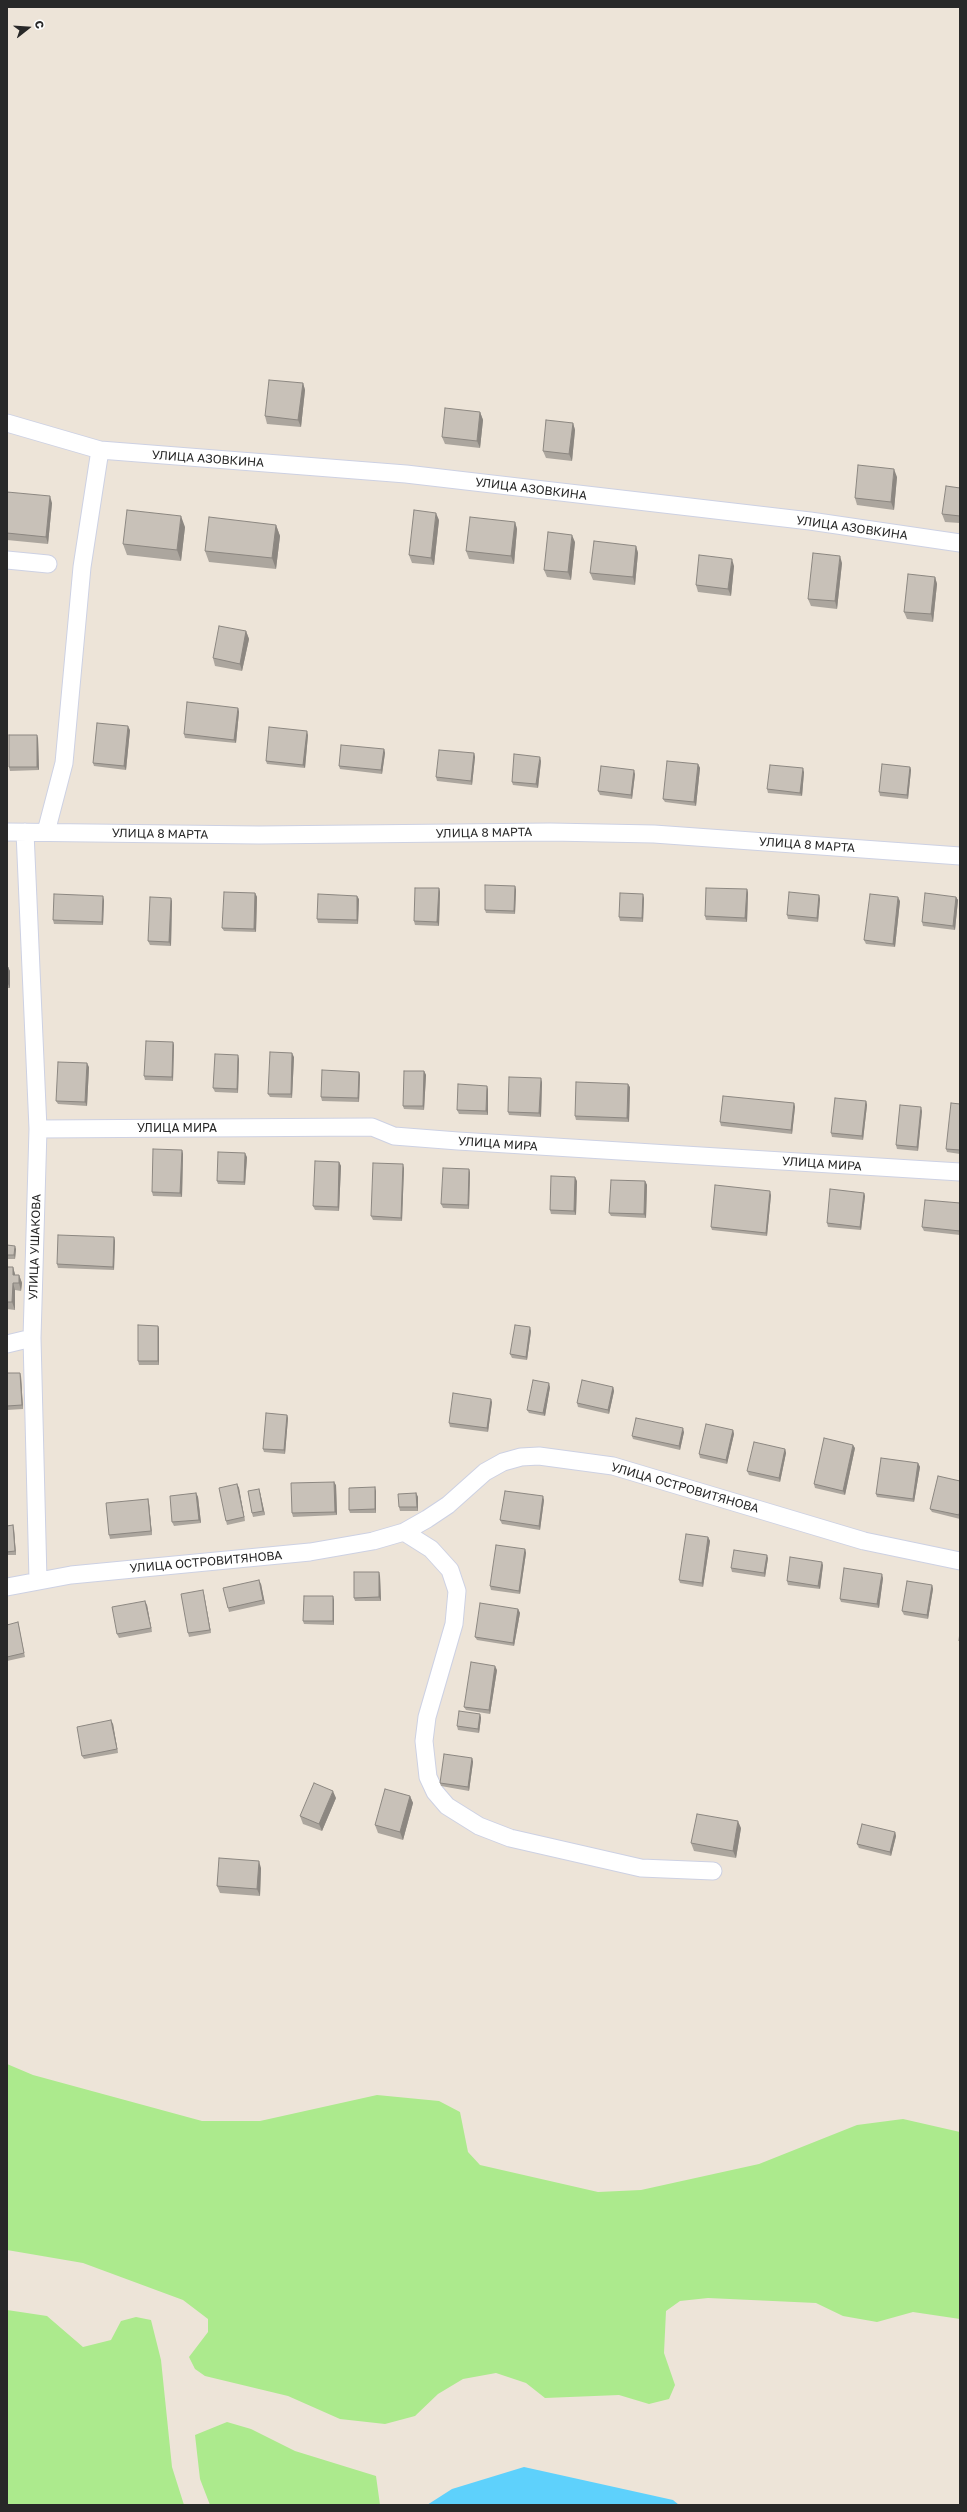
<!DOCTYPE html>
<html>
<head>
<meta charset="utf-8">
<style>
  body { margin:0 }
  #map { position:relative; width:967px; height:2512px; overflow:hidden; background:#ede4d8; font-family:"Golos Text",sans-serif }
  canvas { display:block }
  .frame { position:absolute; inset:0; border:8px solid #282828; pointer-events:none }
  .north { position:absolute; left:8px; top:8px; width:40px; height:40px; -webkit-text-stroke:3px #fff; paint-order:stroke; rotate:73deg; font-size:11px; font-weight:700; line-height:16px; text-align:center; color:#282828 }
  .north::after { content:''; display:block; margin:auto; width:14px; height:18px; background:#282828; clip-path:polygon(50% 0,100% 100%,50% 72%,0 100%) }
</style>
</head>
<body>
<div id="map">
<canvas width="967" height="2512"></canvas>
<div class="frame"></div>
<div class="north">С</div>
</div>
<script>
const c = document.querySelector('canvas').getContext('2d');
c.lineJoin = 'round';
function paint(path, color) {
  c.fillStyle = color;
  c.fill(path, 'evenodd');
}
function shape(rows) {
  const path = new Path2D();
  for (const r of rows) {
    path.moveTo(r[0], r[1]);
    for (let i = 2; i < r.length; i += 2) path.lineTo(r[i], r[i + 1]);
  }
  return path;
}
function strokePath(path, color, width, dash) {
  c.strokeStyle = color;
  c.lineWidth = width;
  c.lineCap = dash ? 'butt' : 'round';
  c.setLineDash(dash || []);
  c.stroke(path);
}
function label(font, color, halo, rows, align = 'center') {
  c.font = font + ' "Golos Text",sans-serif';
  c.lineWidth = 3.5;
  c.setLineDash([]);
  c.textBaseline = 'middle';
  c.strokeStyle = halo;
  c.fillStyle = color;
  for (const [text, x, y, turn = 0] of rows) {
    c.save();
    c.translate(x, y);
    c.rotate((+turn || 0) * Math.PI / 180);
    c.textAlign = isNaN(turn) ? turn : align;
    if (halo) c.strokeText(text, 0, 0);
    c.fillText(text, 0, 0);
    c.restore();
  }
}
paint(shape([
  [7,2064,33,2075,202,2121,260,2121,377,2095,439,2101,460,2112,468,2152,480,2165,598,2192,641,2190,759,2164,857,2125,903,2119,960,2132,960,2319,913,2312,877,2322,843,2316,816,2303,708,2298,680,2301,666,2311,664,2353,675,2385,669,2399,649,2404,619,2395,545,2398,526,2383,496,2373,463,2379,438,2394,415,2416,385,2424,340,2419,288,2396,205,2376,195,2369,189,2357,208,2332,208,2319,183,2300,83,2263,7,2250],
  [7,2310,47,2316,83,2347,111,2340,121,2321,136,2317,151,2320,161,2360,172,2467,184,2505,7,2505],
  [227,2422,251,2429,295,2451,376,2476,380,2505,210,2505,200,2479,195,2435]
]), '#acea8d');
paint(shape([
  [524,2467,673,2500,679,2505,427,2505,452,2489]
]), '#5ed1fc');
const minor = shape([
  [7,423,100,450,406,474,810,521,960,543],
  [7,560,48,564],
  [7,832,259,835,550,832,654,834,960,856],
  [46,832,64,763,82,567,100,450],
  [38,1129,372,1127,394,1136,458,1141,960,1172],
  [32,1338,38,1580],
  [7,1344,32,1338,38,1129,25,832],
  [404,1532,431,1549,450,1570,457,1591,454,1624,427,1717,424,1741,428,1777,435,1792,447,1806,479,1826,510,1838,641,1868,713,1871],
  [7,1587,71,1575,310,1552,373,1541,404,1532,427,1519,448,1505,485,1472,503,1462,521,1457,539,1456,613,1466,864,1541,960,1561]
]);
strokePath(minor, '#cdd1e3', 19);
strokePath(minor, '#fff', 17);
paint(shape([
  [303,383,305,390,301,427,267,424,265,416],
  [480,412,483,420,480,448,445,444,442,437],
  [573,423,575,430,572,461,546,458,543,451],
  [897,477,894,510,857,505,855,498],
  [960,488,960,523,945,522,942,514],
  [7,492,52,503,48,544,7,540],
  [439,520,434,565,412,563,409,555],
  [515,522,517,529,514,564,469,559,466,551],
  [276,525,280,536,276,569,209,562,205,551],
  [185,527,181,561,127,555,123,544],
  [575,542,571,580,547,577,544,570],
  [636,546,638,553,635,585,593,580,590,573],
  [842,563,837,609,811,606,808,599],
  [734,566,731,596,698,592,696,585],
  [935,577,937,584,933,622,907,619,904,612],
  [246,631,249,639,242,671,215,666,213,658],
  [238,708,239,712,236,743,185,738,184,734],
  [130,730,126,770,94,766,93,763],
  [308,735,305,768,267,764,266,761],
  [38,738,39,770,10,771,9,767],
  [384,749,385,753,382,774,340,769,339,766],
  [474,753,475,757,472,785,437,781,436,777],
  [541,761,538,788,513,785,512,782],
  [698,764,700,768,696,806,665,802,663,799],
  [910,767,911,770,908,799,880,796,879,792],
  [804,772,802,796,768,793,767,789],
  [635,774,632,799,600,795,598,791],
  [515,886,516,890,515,914,486,913,485,910],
  [439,888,440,892,439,926,415,925,414,921],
  [747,889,748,893,747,922,706,920,705,916],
  [255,893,257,897,256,932,224,931,222,928],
  [819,895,820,899,818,922,788,919,787,915],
  [956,897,958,900,955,930,923,926,922,922],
  [644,898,643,922,620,921,619,917],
  [359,899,358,924,318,923,317,919],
  [104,900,103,925,54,924,53,920],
  [172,901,171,946,150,945,148,941],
  [900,901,895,947,866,944,864,940],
  [7,967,10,971,10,988,7,988],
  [173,1042,174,1045,173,1081,145,1080,144,1076],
  [294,1057,292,1098,270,1097,268,1094],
  [239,1059,238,1093,215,1092,213,1088],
  [89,1067,87,1106,58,1104,56,1101],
  [424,1071,426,1075,424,1110,404,1109,403,1106],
  [359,1072,360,1075,359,1102,322,1101,321,1097],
  [542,1082,541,1117,509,1115,508,1112],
  [630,1087,629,1122,576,1120,575,1116],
  [488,1089,488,1115,459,1114,457,1110],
  [866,1101,867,1105,863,1140,832,1137,831,1133],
  [794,1103,795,1107,792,1134,721,1126,720,1122],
  [960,1104,960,1154,947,1152,946,1149],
  [922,1111,918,1151,897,1149,896,1145],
  [182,1150,183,1154,182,1197,153,1196,152,1192],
  [247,1157,245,1185,218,1184,217,1181],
  [339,1162,341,1166,339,1211,315,1210,313,1206],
  [404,1168,402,1221,373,1220,371,1216],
  [469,1169,470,1173,469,1209,443,1208,441,1204],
  [577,1181,576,1215,551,1214,550,1210],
  [645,1181,647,1185,646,1218,611,1216,609,1213],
  [864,1193,865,1196,861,1230,828,1227,827,1223],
  [771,1195,767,1236,712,1230,711,1227],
  [960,1203,960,1235,924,1231,922,1227],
  [114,1237,115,1241,114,1270,58,1268,57,1264],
  [7,1245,16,1249,15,1259,7,1259],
  [7,1267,13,1267,15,1275,19,1275,22,1283,21,1291,15,1290,15,1310,7,1309],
  [158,1326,159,1329,159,1365,139,1365,138,1361],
  [531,1331,527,1360,512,1358,510,1354],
  [7,1373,21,1376,23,1409,7,1410],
  [550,1387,545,1416,529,1413,527,1410],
  [613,1387,614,1391,609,1414,578,1407,577,1403],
  [492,1402,488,1432,450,1427,449,1423],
  [287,1415,288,1418,285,1454,264,1452,263,1449],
  [733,1430,734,1434,727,1464,700,1458,699,1454],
  [684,1432,680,1450,633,1439,632,1436],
  [855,1448,845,1495,815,1488,814,1484],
  [785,1449,786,1453,780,1482,749,1475,747,1471],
  [918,1463,920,1467,914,1502,877,1497,876,1494],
  [960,1481,960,1519,932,1512,930,1509],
  [237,1484,239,1488,245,1521,227,1525,226,1521],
  [336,1485,337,1515,293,1517,292,1513],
  [259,1489,260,1492,265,1515,253,1517,252,1513],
  [376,1491,376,1513,350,1513,349,1510],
  [196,1493,198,1497,201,1523,174,1526,172,1522],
  [416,1493,418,1497,418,1511,400,1511,399,1507],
  [148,1499,149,1503,152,1535,110,1539,109,1535],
  [544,1500,540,1530,502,1524,500,1520],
  [13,1525,14,1529,16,1555,7,1555,7,1526],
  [708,1537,710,1541,703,1587,680,1583,679,1580],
  [525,1549,526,1553,520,1594,491,1590,490,1586],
  [768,1558,765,1577,732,1572,731,1568],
  [823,1565,820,1589,788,1585,787,1581],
  [380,1576,381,1601,355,1601,354,1598],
  [883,1578,879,1608,841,1602,840,1599],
  [261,1584,265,1604,229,1612,228,1608],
  [932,1585,933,1589,928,1619,904,1615,902,1611],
  [204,1594,211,1633,189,1637,188,1633],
  [334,1600,334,1625,304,1624,303,1621],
  [147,1605,152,1632,119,1638,117,1634],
  [518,1609,520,1613,514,1646,477,1640,475,1637],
  [7,1625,19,1626,25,1657,7,1661],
  [497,1670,490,1714,466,1710,464,1707],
  [480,1714,481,1718,479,1733,458,1730,457,1726],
  [113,1724,118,1753,84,1759,82,1756],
  [472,1758,473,1762,469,1791,441,1786,440,1783],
  [410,1796,413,1803,403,1840,378,1833,375,1825],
  [336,1798,322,1831,303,1824,300,1816],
  [741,1828,736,1858,694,1851,691,1843],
  [895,1832,896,1836,891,1856,859,1848,857,1844],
  [261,1868,260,1896,220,1893,217,1886]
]), '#aca69e');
paint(shape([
  [303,383,305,390,301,427,298,420],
  [480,412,483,420,480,448,477,441],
  [573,423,575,430,572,461,569,454],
  [894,469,897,477,894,510,891,502],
  [50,496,52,503,48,544,46,537],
  [436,513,439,520,434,565,431,558],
  [181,516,185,527,181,561,177,550],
  [515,522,517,529,514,564,511,556],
  [276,525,280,536,276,569,272,558],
  [572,535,575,542,571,580,568,572],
  [636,546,638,553,635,585,633,577],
  [840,556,842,563,837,609,835,601],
  [732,559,734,566,731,596,728,589],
  [935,577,937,584,933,622,931,614],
  [246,631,249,639,242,671,240,664],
  [238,708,239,712,236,743,234,740],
  [128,726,130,730,126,770,124,766],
  [307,731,308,735,305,768,303,765],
  [37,735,38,738,39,770,37,767],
  [384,749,385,753,382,774,381,770],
  [474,753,475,757,472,785,471,781],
  [540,757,541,761,538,788,536,784],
  [698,764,700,768,696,806,694,802],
  [910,767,911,770,908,799,907,795],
  [803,768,804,772,802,796,800,793],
  [634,770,635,774,632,799,631,795],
  [515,886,516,890,515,914,514,911],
  [439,888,440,892,439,926,437,922],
  [747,889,748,893,747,922,745,918],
  [255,893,257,897,256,932,254,929],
  [643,894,644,898,643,922,642,918],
  [819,895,820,899,818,922,817,918],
  [103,896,104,900,103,925,102,922],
  [357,896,359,899,358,924,357,920],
  [898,897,900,901,895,947,893,944],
  [956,897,958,900,955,930,953,926],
  [171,898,172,901,171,946,169,942],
  [8,967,10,971,10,988,8,984],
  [7,1009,8,1012,8,1040,7,1036],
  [173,1042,174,1045,173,1081,172,1077],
  [292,1053,294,1057,292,1098,291,1094],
  [238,1055,239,1059,238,1093,237,1089],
  [87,1063,89,1067,87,1106,85,1102],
  [424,1071,426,1075,424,1110,423,1106],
  [359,1072,360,1075,359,1102,358,1098],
  [541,1078,542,1082,541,1117,539,1113],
  [628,1084,630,1087,629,1122,627,1118],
  [487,1086,488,1089,488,1115,486,1111],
  [866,1101,867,1105,863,1140,862,1136],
  [794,1103,795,1107,792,1134,791,1130],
  [921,1107,922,1111,918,1151,917,1147],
  [182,1150,183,1154,182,1197,180,1193],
  [245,1153,247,1157,245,1185,244,1182],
  [339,1162,341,1166,339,1211,338,1207],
  [403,1164,404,1168,402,1221,401,1218],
  [469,1169,470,1173,469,1209,468,1205],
  [575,1177,577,1181,576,1215,574,1211],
  [645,1181,647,1185,646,1218,644,1214],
  [770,1191,771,1195,767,1236,766,1233],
  [864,1193,865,1196,861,1230,860,1227],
  [114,1237,115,1241,114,1270,113,1267],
  [15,1246,16,1249,15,1259,14,1255],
  [13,1267,15,1274,15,1283,13,1275],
  [19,1275,22,1283,21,1291,19,1283],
  [13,1283,15,1290,15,1310,12,1302],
  [158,1326,159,1329,159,1365,158,1361],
  [530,1327,531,1331,527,1360,526,1357],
  [20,1373,21,1376,23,1409,22,1405],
  [549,1383,550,1387,545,1416,543,1413],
  [613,1387,614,1391,609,1414,608,1410],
  [491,1399,492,1402,488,1432,487,1428],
  [287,1415,288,1418,285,1454,284,1450],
  [683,1428,684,1432,680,1450,679,1446],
  [733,1430,734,1434,727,1464,726,1460],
  [853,1445,855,1448,845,1495,843,1491],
  [785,1449,786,1453,780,1482,779,1478],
  [918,1463,920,1467,914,1502,913,1499],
  [334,1482,336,1485,337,1515,335,1512],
  [237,1484,239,1488,245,1521,244,1517],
  [375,1487,376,1491,376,1513,375,1509],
  [259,1489,260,1492,265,1515,263,1511],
  [196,1493,198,1497,201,1523,199,1520],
  [416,1493,418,1497,418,1511,417,1507],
  [543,1496,544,1500,540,1530,539,1526],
  [148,1499,149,1503,152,1535,151,1531],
  [13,1525,14,1529,16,1555,15,1551],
  [708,1537,710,1541,703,1587,702,1583],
  [525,1549,526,1553,520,1594,519,1591],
  [767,1555,768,1558,765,1577,764,1573],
  [822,1562,823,1565,820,1589,818,1586],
  [379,1572,380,1576,381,1601,379,1597],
  [882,1574,883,1578,879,1608,877,1604],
  [259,1580,261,1584,265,1604,263,1600],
  [932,1585,933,1589,928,1619,927,1615],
  [203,1590,204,1594,211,1633,210,1630],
  [333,1596,334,1600,334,1625,333,1621],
  [145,1601,147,1605,152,1632,151,1628],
  [518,1609,520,1613,514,1646,513,1643],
  [495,1666,497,1670,490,1714,489,1710],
  [480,1714,481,1718,479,1733,478,1729],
  [111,1720,113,1724,118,1753,117,1749],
  [472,1758,473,1762,469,1791,468,1787],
  [333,1791,336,1798,322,1831,319,1824],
  [410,1796,413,1803,403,1840,400,1832],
  [738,1821,741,1828,736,1858,733,1851],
  [895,1832,896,1836,891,1856,890,1852],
  [259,1861,261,1868,260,1896,257,1889]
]), '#8c8781');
const building = shape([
  [269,380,303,383,298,420,265,416,269,380],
  [445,408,480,412,477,441,442,437,445,408],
  [546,420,573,423,569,454,543,451,546,420],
  [858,465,894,469,891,502,855,498,858,465],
  [946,486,960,488,960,516,942,514,946,486],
  [7,492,50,496,46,537,7,533,7,492],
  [127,510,181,516,177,550,123,544,127,510],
  [414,510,436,513,431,558,409,555,414,510],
  [209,517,276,525,272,558,205,551,209,517],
  [470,517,515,522,511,556,466,551,470,517],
  [548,532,572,535,568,572,544,570,548,532],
  [594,541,636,546,633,577,590,573,594,541],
  [813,553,840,556,835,601,808,599,813,553],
  [699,555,732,559,728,589,696,585,699,555],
  [908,574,935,577,931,614,904,612,908,574],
  [219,626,246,631,240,664,213,658,219,626],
  [187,702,238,708,234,740,184,734,187,702],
  [97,723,128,726,124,766,93,763,97,723],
  [269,727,307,731,303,765,266,761,269,727],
  [9,735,37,735,37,767,9,767,9,735],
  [341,745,384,749,381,770,339,766,341,745],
  [439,750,474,753,471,781,436,777,439,750],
  [514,754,540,757,536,784,512,782,514,754],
  [667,761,698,764,694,802,663,799,667,761],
  [882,764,910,767,907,795,879,792,882,764],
  [770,765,803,768,800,793,767,789,770,765],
  [601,766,634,770,631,795,598,791,601,766],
  [485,885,515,886,514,911,485,910,485,885],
  [415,888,439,888,437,922,414,921,415,888],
  [706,888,747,889,745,918,705,916,706,888],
  [224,892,255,893,254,929,222,928,224,892],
  [789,892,819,895,817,918,787,915,789,892],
  [620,893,643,894,642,918,619,917,620,893],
  [925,893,956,897,953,926,922,922,925,893],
  [54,894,103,896,102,922,53,920,54,894],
  [318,894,357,896,357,920,317,919,318,894],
  [870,894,898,897,893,944,864,940,870,894],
  [150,897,171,898,169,942,148,941,150,897],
  [7,967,8,967,8,984,7,984,7,967],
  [146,1041,173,1042,172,1077,144,1076,146,1041],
  [270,1052,292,1053,291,1094,268,1094,270,1052],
  [215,1054,238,1055,237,1089,213,1088,215,1054],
  [58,1062,87,1063,85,1102,56,1101,58,1062],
  [322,1070,359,1072,358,1098,321,1097,322,1070],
  [404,1071,424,1071,423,1106,403,1106,404,1071],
  [509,1077,541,1078,539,1113,508,1112,509,1077],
  [576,1082,628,1084,627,1118,575,1116,576,1082],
  [458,1084,487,1086,486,1111,457,1110,458,1084],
  [723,1096,794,1103,791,1130,720,1122,723,1096],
  [835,1098,866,1101,862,1136,831,1133,835,1098],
  [951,1103,960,1104,960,1150,946,1149,951,1103],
  [900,1105,921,1107,917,1147,896,1145,900,1105],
  [153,1149,182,1150,180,1193,152,1192,153,1149],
  [218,1152,245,1153,244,1182,217,1181,218,1152],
  [315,1161,339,1162,338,1207,313,1206,315,1161],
  [373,1163,403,1164,401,1218,371,1216,373,1163],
  [443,1168,469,1169,468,1205,441,1204,443,1168],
  [551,1176,575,1177,574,1211,550,1210,551,1176],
  [611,1180,645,1181,644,1214,609,1213,611,1180],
  [715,1185,770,1191,766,1233,711,1227,715,1185],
  [830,1189,864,1193,860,1227,827,1223,830,1189],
  [925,1200,960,1203,960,1231,922,1227,925,1200],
  [58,1235,114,1237,113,1267,57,1264,58,1235],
  [7,1245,15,1246,14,1255,7,1255,7,1245],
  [7,1267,13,1267,13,1275,19,1275,19,1283,13,1283,12,1302,7,1302,7,1267],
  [138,1325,158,1326,158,1361,138,1361,138,1325],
  [515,1325,530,1327,526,1357,510,1354,515,1325],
  [7,1373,20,1373,22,1405,7,1406,7,1373],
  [533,1380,549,1383,543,1413,527,1410,533,1380],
  [582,1380,613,1387,608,1410,577,1403,582,1380],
  [453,1393,491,1399,487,1428,449,1423,453,1393],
  [266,1413,287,1415,284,1450,263,1449,266,1413],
  [636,1418,683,1428,679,1446,632,1436,636,1418],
  [706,1424,733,1430,726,1460,699,1454,706,1424],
  [824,1438,853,1445,843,1491,814,1484,824,1438],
  [754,1442,785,1449,779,1478,747,1471,754,1442],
  [881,1458,918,1463,913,1499,876,1494,881,1458],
  [938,1476,960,1481,960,1510,959,1515,930,1509,938,1476],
  [334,1482,335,1512,292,1513,291,1483,334,1482],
  [237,1484,244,1517,226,1521,219,1488,237,1484],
  [375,1487,375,1509,349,1510,349,1488,375,1487],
  [259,1489,263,1511,252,1513,248,1491,259,1489],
  [505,1491,543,1496,539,1526,500,1520,505,1491],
  [196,1493,199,1520,172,1522,170,1496,196,1493],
  [416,1493,417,1507,399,1507,398,1494,416,1493],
  [148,1499,151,1531,109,1535,106,1503,148,1499],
  [13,1525,15,1551,7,1552,7,1526,13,1525],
  [686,1534,708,1537,702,1583,679,1580,686,1534],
  [496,1545,525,1549,519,1591,490,1586,496,1545],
  [734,1550,767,1555,764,1573,731,1568,734,1550],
  [790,1557,822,1562,818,1586,787,1581,790,1557],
  [844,1568,882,1574,877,1604,840,1599,844,1568],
  [354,1572,379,1572,379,1597,354,1598,354,1572],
  [259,1580,263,1600,228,1608,223,1588,259,1580],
  [907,1581,932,1585,927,1615,902,1611,907,1581],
  [203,1590,210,1630,188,1633,181,1594,203,1590],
  [304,1596,333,1596,333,1621,303,1621,304,1596],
  [145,1601,151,1628,117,1634,112,1607,145,1601],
  [480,1603,518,1609,513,1643,475,1637,480,1603],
  [18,1622,24,1653,7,1657,7,1625,18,1622],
  [960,1631,960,1641,959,1641,960,1631],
  [471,1662,495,1666,489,1710,464,1707,471,1662],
  [459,1711,480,1714,478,1729,457,1726,459,1711],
  [111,1720,117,1749,82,1756,77,1727,111,1720],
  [444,1754,472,1758,468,1787,440,1783,444,1754],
  [314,1783,333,1791,319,1824,300,1816,314,1783],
  [385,1789,410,1796,400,1832,375,1825,385,1789],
  [697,1814,738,1821,733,1851,691,1843,697,1814],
  [862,1824,895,1832,890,1852,857,1844,862,1824],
  [219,1858,259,1861,257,1889,217,1886,219,1858]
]);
paint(building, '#c8c1b8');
strokePath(building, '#8c8781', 1);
label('12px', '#282828', '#fff', [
  ["УЛИЦА АЗОВКИНА",208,459,4],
  ["УЛИЦА АЗОВКИНА",531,489,7],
  ["УЛИЦА АЗОВКИНА",852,528,8],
  ["УЛИЦА 8 МАРТА",484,833,-1],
  ["УЛИЦА 8 МАРТА",160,834,1],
  ["УЛИЦА 8 МАРТА",807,845,4],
  ["УЛИЦА МИРА",177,1128],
  ["УЛИЦА МИРА",498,1144,4],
  ["УЛИЦА МИРА",822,1164,4],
  ["УЛИЦА УШАКОВА",35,1247,-88],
  ["УЛИЦА ОСТРОВИТЯНОВА",685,1488,16],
  ["УЛИЦА ОСТРОВИТЯНОВА",206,1562,-5]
]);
</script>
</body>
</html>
